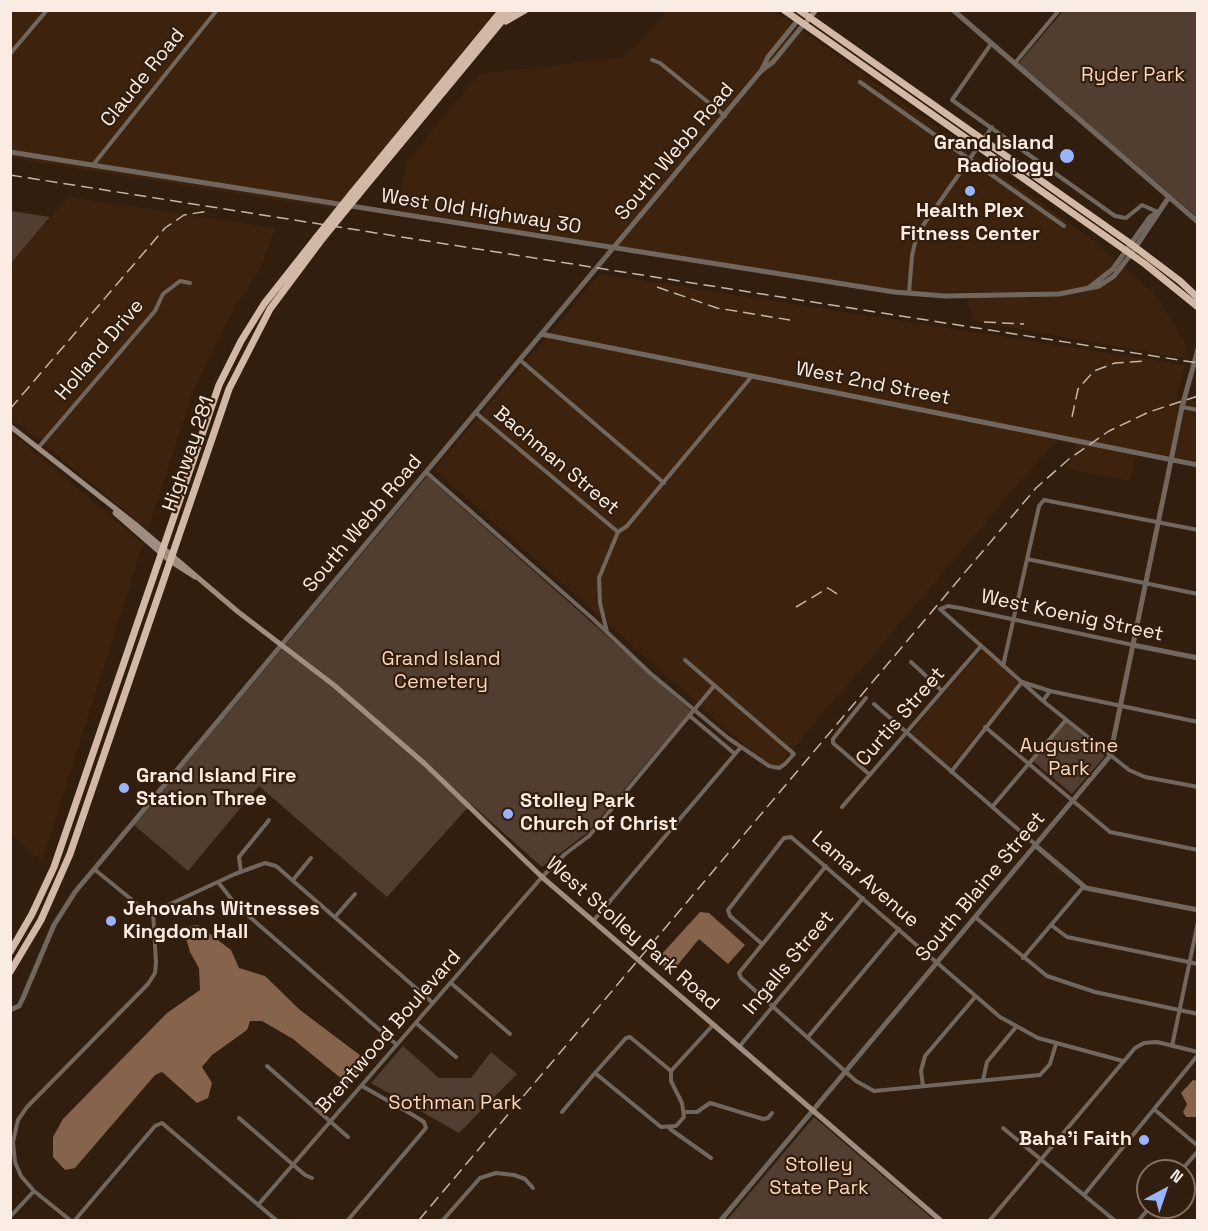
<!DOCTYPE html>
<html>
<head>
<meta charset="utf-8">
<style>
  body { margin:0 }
  #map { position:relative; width:1208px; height:1231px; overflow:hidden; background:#321e0e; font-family:"Space Grotesk",sans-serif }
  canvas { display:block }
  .frame { position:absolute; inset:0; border:12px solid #faece2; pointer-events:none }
  .north { position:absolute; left:1136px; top:1159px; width:60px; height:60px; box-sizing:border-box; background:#321e0e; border:2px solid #827063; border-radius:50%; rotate:40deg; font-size:16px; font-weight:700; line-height:24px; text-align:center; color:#faece2 }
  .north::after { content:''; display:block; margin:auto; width:21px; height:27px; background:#9ab5fd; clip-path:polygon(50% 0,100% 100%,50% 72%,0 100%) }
</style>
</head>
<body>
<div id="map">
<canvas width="1208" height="1231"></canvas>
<div class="frame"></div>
<div class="north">N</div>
</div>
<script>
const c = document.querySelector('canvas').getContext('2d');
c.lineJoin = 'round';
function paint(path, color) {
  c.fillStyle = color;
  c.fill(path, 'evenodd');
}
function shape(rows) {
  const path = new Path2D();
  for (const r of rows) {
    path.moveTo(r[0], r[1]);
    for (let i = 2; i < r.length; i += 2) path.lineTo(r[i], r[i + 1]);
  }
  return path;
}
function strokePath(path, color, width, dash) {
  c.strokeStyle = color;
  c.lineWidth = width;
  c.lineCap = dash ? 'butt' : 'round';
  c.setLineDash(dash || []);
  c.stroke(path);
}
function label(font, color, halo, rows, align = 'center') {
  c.font = font + ' "Space Grotesk",sans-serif';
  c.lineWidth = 4.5;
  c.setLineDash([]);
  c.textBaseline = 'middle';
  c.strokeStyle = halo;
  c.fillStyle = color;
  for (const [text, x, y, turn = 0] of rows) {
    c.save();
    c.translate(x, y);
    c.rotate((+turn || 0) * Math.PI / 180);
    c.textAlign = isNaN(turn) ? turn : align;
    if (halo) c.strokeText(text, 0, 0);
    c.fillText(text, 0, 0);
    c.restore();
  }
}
paint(shape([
  [10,11,495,11,335,209,11,158],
  [667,11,771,11,787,19,1090,238,1156,295,1183,338,1189,359,973,321,967,292,909,293,398,210,407,161,479,74,624,57],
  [69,197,275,228,261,267,234,309,191,397,148,530,11,417,11,263],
  [600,274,1185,365,1176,399,1197,402,1197,461,1137,449,1130,481,1066,469,1077,445,1056,440,774,771,434,469],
  [11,432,143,544,42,861,11,836],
  [982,650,1019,683,950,767,910,733]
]), '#3d230e');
paint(shape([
  [1063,11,1197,11,1197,217,1018,64],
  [11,211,50,217,11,263,10,211],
  [427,476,691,711,587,833,542,867,471,804,387,897,259,786,188,871,134,825],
  [1067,722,1105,756,1072,794,1033,761],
  [403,1046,439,1078,471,1078,491,1052,517,1074,459,1133,371,1083],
  [814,1117,934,1220,727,1220]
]), '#513e30');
paint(shape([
  [700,912,709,913,745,945,728,964,699,939,676,967,664,967,660,959,661,955],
  [198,925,231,950,239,968,265,976,300,1010,361,1056,368,1066,348,1084,293,1039,262,1021,250,1021,247,1030,212,1055,202,1067,212,1083,208,1098,197,1103,162,1072,155,1075,75,1168,65,1170,53,1157,53,1137,63,1119,167,1013,200,990,199,968,190,952,185,935,190,926],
  [1193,1080,1197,1081,1197,1117,1186,1117,1183,1112,1187,1104,1181,1093]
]), '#85644b');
strokePath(shape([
  [991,44,952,100,1115,216,1126,218,1142,205,1158,212],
  [10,54,47,10],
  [652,60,660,63,725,116],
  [1015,63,1059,10],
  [860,82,1064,226],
  [93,165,217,10],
  [909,293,912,256,917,234,992,127],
  [520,360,664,483],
  [1182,407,1198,410],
  [476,413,618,532],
  [38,448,155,311,163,294,180,281,190,283],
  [426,472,593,619,650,673,728,738,769,766,779,768,785,764,794,754,685,660],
  [1027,559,1198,594],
  [607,632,600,603,599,578,618,532,627,526,752,376],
  [1133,645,960,608,948,606,940,609,1043,701,1129,770,1145,777,1198,787],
  [911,662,942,691],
  [1003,666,1039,506,1044,500,1198,530],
  [866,698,833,739,833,743,870,775],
  [1043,701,1050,691],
  [874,704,1036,845],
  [690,716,735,754],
  [985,727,1110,832,1198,850],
  [951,772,1022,682,1050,691,1198,722],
  [842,807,981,646],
  [992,807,1066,720],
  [826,866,739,973,741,978,856,1081,874,1091,1040,1075,1050,1064,1056,1044],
  [94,869,142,908,153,912,235,874,265,863,276,866,433,1003],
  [241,872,239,857,269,820],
  [293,880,311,858],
  [218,882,236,905,397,1045],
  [335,917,355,894],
  [975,917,1047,976,1095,992,1198,1014],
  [594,920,741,747],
  [1051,925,1067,937,1198,964],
  [761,943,730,916,728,910,784,838,791,837,1000,1017,1038,1038,1123,1061],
  [1023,958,1084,886],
  [451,983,510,1034],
  [416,1023,456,1057],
  [808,1037,899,929],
  [1172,1046,1198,922],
  [739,1047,863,898],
  [267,1066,348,1137],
  [671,1071,713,1025],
  [983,1080,987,1062,1016,1027],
  [923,1086,921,1071,925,1056,976,996],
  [1155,1110,1198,1146],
  [562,1112,595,1073,626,1038,630,1037,671,1071,671,1081,682,1103,684,1117,676,1126,661,1127,595,1073],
  [684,1112,697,1112,710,1103,763,1119,768,1118,772,1113],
  [239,1118,305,1175,312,1178],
  [1003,1128,1114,1220],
  [670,1129,711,1158],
  [1181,1171,1198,1151],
  [1084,1195,1198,1055],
  [258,1205,542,877,565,854,589,836,714,686],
  [10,1217,34,1191],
  [70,1220,34,1191,21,1176,15,1162,13,1142,18,1120,27,1107,148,984,155,973,156,962,153,912],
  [75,1220,155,1126,162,1123,276,1220],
  [348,1220,426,1128,424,1122,413,1115,362,1086],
  [443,1220,480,1178,496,1173,514,1175,525,1179,533,1188],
  [990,1220,1135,1048,1144,1043,1157,1042,1198,1052],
  [1139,1220,1150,1207]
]), '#72675f', 4);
strokePath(shape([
  [953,10,1198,222],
  [762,69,768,57,798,20],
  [10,152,894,292,945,296,1059,294,1099,286,1114,276,1131,254,1169,197],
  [1090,287,1113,269,1150,217,1158,212],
  [541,334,1198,465],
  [1133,645,1198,658],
  [1036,846,1086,888,1198,910],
  [10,1010,19,1006,23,998,54,925,75,892,761,71,773,62,804,24],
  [721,1220,1110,756,1182,407,1198,349]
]), '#72675f', 5);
strokePath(shape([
  [807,21,816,10],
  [10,426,135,524,237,611,335,686,425,764,542,877,940,1220],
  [115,513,170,561,195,577]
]), '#9f8d81', 5);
strokePath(shape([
  [784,10,1145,264,1198,307],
  [799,10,1131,244,1180,281,1198,298],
  [506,21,525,10],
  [352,193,502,10],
  [358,195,511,10],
  [10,952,32,914,54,867,219,385,241,341,264,304,316,238],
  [10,972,41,920,70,854,229,389,270,309,323,238]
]), '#d2b8a7', 7);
strokePath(shape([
  [10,175,1198,363],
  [657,287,717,308,790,320],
  [984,322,1024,324],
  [10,409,165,228,184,215,209,211],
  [1072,417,1078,389,1094,371,1115,363,1145,361],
  [796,607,828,588,837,594],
  [419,1220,1036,488,1069,459,1109,431,1149,412,1198,396]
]), '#c5b6aa', 1.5, [12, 6]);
strokePath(shape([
  [316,238,352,193],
  [323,238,358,195]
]), '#d2b8a7', 7);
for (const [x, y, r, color] of [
  [1067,156,8,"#9ab5fd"],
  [970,191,6,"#9ab5fd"],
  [124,788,6,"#9ab5fd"],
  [508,814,6,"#9ab5fd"],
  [111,921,6,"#9ab5fd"],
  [1144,1140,6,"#9ab5fd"]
]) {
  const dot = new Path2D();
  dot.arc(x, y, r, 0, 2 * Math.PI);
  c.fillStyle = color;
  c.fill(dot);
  strokePath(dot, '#321e0e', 2);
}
label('20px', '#fad6bd', '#321e0e', [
  ["Ryder Park",1133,76],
  ["Grand Island",441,660],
  ["Cemetery",441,683],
  ["Augustine",1069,747],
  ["Park",1069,770],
  ["Sothman Park",455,1104],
  ["Stolley",819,1166],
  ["State Park",819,1189]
]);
label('20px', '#faece2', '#321e0e', [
  ["Claude Road",143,78,-51],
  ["South Webb Road",675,152,-50],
  ["West Old Highway 30",481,212,9],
  ["Holland Drive",100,350,-50],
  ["West 2nd Street",873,384,11],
  ["Highway 281",189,454,-71],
  ["Bachman Street",556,461,40],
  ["South Webb Road",363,524,-50],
  ["West Koenig Street",1072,616,12],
  ["Curtis Street",901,717,-49],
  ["Lamar Avenue",865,880,41],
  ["South Blaine Street",981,887,-50],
  ["West Stolley Park Road",632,934,41],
  ["Ingalls Street",789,963,-50],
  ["Brentwood Boulevard",389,1032,-49]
]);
label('bold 20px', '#faece2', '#321e0e', [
  ["Grand Island",1054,144,"right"],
  ["Radiology",1054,167,"right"],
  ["Health Plex",970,212,"center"],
  ["Fitness Center",970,235,"center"],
  ["Grand Island Fire",136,777],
  ["Station Three",136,800],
  ["Stolley Park",520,802],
  ["Church of Christ",520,825],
  ["Jehovahs Witnesses",123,910],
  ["Kingdom Hall",123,933],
  ["Baha'i Faith",1132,1140,"right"]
], 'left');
</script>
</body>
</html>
